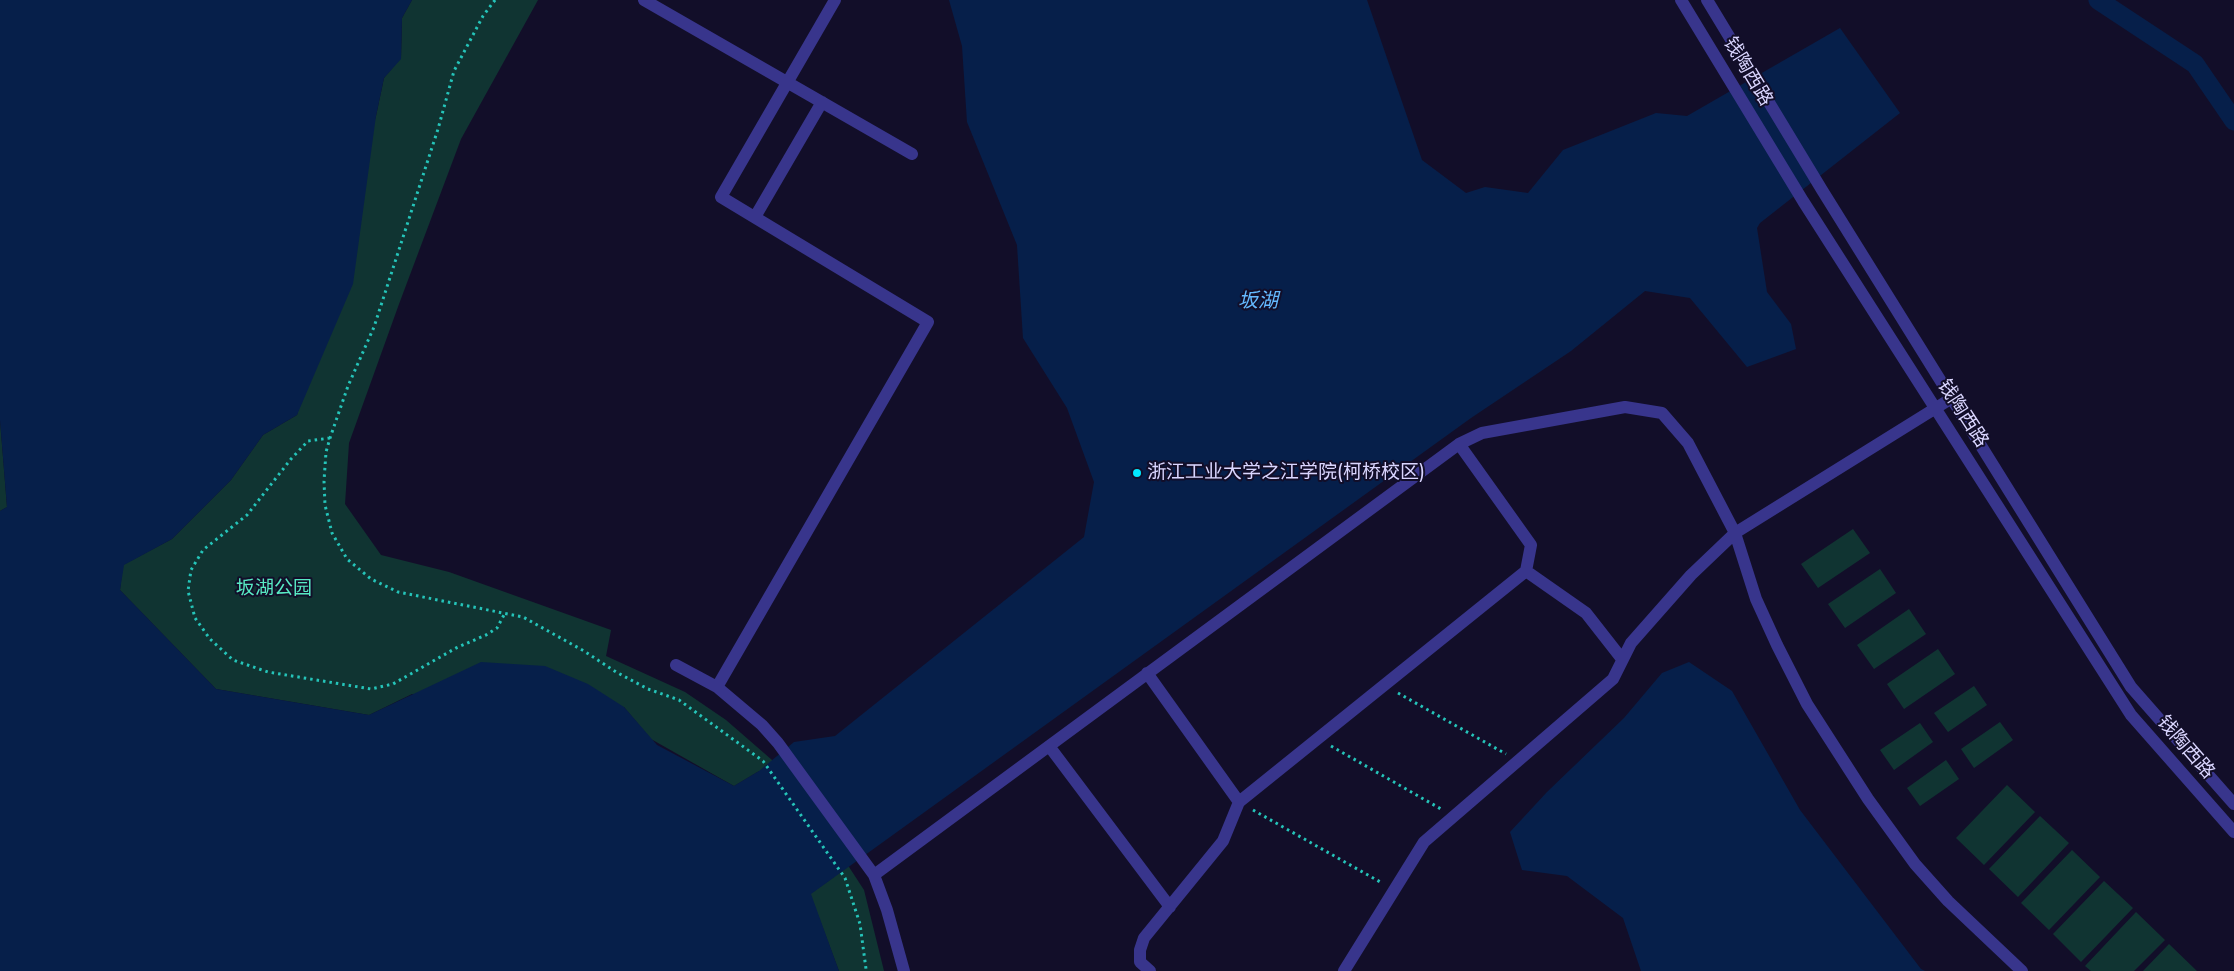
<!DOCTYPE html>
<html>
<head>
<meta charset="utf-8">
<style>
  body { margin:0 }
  canvas { display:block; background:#120e29 }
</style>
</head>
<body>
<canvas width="2234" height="971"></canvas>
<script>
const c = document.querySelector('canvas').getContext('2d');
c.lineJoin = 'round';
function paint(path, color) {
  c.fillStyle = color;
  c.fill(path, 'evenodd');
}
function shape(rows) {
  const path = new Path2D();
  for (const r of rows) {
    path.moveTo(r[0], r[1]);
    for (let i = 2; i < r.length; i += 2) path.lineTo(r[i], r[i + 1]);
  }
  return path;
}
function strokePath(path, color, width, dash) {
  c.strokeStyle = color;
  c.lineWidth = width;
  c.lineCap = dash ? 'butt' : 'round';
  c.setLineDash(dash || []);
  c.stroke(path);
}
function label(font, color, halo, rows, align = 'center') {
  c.font = font + ' Jost,"Noto Sans SC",sans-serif';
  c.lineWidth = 4;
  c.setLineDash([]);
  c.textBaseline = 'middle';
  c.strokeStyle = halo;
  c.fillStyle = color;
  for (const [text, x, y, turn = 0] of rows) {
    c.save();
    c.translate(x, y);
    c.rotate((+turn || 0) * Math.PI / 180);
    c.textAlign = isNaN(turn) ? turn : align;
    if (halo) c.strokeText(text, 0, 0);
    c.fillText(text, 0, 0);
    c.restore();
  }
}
paint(shape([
  [412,0,538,0,461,139,399,304,349,443,345,504,381,555,449,572,611,630,606,656,685,692,726,720,772,760,849,867,864,890,884,971,839,971,810,894,834,877,759,771,734,786,651,739,624,707,412,694,369,715,216,689,120,590,123,565,172,539,231,480,263,435,297,415,376,116,384,78,401,58,402,18],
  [0,420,7,507,0,511],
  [1853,529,1870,553,1818,588,1801,564],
  [1880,569,1896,593,1845,628,1828,604],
  [1909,609,1926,634,1874,669,1857,645],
  [1938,649,1955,674,1904,709,1887,684],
  [1974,686,1987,705,1948,732,1934,713],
  [2000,722,2013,740,1974,768,1961,749],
  [1920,723,1933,742,1894,770,1880,750],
  [1946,760,1959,779,1920,806,1907,788],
  [2007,785,2035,812,1984,865,1956,838],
  [2040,816,2069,843,2018,897,1989,869],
  [2072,850,2100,877,2049,930,2021,903],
  [2104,881,2133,908,2081,962,2053,934],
  [2136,912,2165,940,2134,971,2091,971,2085,966],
  [2169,944,2197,971,2143,971]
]), '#103432');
paint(shape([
  [0,0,412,0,402,18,401,59,384,78,376,116,353,284,297,415,263,435,231,480,172,539,124,565,120,590,216,689,369,715,481,662,545,666,588,684,624,707,657,745,734,786,759,771,794,742,835,736,1084,537,1094,482,1067,408,1023,338,1017,245,967,122,962,46,949,0,1367,0,1422,160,1466,193,1485,187,1528,193,1563,150,1656,113,1687,116,1840,28,1900,113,1760,223,1757,228,1767,292,1791,324,1796,349,1747,367,1690,298,1645,291,1571,351,1471,418,811,894,839,971,0,971,0,511,7,507,0,420],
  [1689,662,1732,691,1800,810,1921,969,1925,971,1641,971,1623,918,1567,876,1522,870,1510,832,1547,792,1624,718,1662,673]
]), '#061f4a');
strokePath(shape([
  [2098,0,2195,64,2234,121]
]), '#061f4a', 19);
strokePath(shape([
  [495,0,483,16,454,71,438,129,374,327,348,386,330,438,326,452,324,481,325,505,332,533,347,559,371,579,398,592,523,617,584,651,616,672,648,689,679,700,763,761,845,878,860,924,866,969,864,971],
  [330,438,308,441,291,459,247,515,203,550,191,570,188,591,195,618,210,639,233,660,268,672,371,689,393,684,456,648,486,635,497,628,505,613],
  [1398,693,1506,754],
  [1331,746,1441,809],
  [1253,810,1382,883]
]), '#25c4b9', 3, [2.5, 4]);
strokePath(shape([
  [644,0,912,154],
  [1681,0,1803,201,2131,715,2234,832],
  [1707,0,1822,190,2131,687,2234,804],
  [755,217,822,102],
  [1459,444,1531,545,1526,571],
  [676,665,717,687,762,725,778,743,874,875,887,910,904,971],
  [1147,673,1239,802],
  [717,687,928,322,721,197,835,0],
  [1049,746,1170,907],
  [874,875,1459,444,1482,433,1625,407,1662,413,1688,443,1735,533,1756,599,1777,645,1807,704,1868,799,1915,864,1948,901,2022,971],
  [1150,971,1140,962,1140,950,1144,938,1223,841,1239,802,1526,571,1586,613,1622,659],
  [1344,971,1424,842,1613,679,1631,643,1691,575,1735,533,1952,398]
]), '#38358c', 12);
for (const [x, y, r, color] of [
  [1137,473,5,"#02e8ff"]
]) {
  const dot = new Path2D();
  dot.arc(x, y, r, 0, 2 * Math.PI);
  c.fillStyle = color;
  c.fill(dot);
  strokePath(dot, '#120e29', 2);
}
label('19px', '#dad6ff', '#120e29', [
  ["钱陶西路",1747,72,59],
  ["钱陶西路",1962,414,57],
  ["钱陶西路",2185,748,49]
]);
label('19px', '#dad6ff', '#120e29', [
  ["浙江工业大学之江学院(柯桥校区)",1147,473]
], 'left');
label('19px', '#58eac4', '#120e29', [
  ["坂湖公园",274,589]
]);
label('italic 20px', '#64b9ff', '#120e29', [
  ["坂湖",1258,302]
]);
</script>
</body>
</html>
